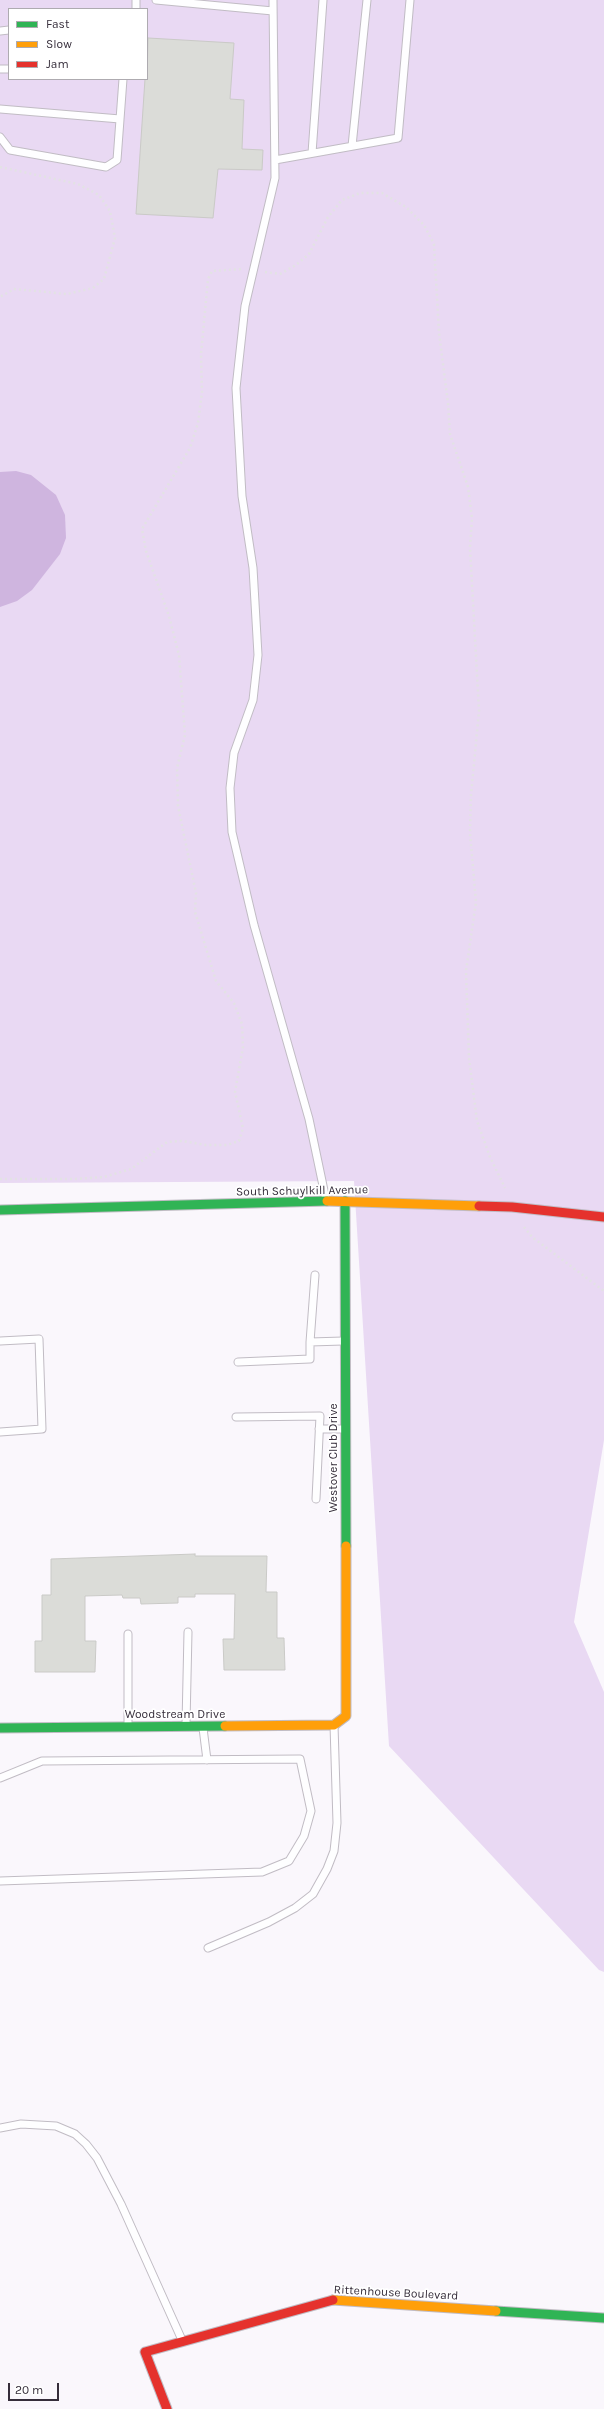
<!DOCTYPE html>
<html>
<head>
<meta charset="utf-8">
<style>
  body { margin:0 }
  #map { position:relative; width:604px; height:2409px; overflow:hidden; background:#faf7fc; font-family:Karla,sans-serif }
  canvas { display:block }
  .legend { position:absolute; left:8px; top:8px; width:140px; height:72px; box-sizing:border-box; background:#fff; border:1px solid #aeabb0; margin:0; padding:5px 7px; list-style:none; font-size:12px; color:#352d3a }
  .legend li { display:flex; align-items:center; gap:8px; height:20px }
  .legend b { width:20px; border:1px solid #aeabb0 }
  .scale { position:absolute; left:8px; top:2383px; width:51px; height:18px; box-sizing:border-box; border:2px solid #352d3a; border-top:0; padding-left:5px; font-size:12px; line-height:14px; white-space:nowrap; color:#352d3a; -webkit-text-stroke:3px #fff; paint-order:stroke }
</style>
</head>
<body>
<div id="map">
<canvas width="604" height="2409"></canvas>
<ul class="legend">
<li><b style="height:5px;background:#30b455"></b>Fast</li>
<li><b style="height:5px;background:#ff9f0a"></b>Slow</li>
<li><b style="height:5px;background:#e5322d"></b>Jam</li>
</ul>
<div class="scale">20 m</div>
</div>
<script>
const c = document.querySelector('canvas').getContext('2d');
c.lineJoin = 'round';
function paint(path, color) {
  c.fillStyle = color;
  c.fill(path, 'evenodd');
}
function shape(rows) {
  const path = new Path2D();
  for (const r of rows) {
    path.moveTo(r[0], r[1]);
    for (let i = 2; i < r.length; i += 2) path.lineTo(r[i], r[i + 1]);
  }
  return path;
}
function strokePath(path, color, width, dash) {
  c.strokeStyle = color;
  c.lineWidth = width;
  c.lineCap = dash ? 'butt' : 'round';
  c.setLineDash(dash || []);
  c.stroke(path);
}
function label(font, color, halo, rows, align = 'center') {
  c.font = font + ' Karla,sans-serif';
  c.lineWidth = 3.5;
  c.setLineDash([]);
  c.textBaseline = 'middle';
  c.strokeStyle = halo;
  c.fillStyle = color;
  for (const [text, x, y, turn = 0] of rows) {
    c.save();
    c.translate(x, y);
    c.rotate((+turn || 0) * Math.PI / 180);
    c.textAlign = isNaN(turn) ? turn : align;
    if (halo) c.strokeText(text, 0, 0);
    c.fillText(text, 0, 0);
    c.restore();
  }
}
paint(shape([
  [0,0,604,0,604,1440,574,1622,604,1692,604,1972,599,1970,389,1746,354,1181,0,1183],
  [9,9,147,9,147,79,9,79]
]), '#e9d9f3');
paint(shape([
  [16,471,31,475,56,495,65,515,66,538,60,554,32,590,17,601,0,607,0,472]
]), '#cfb5df');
const building = shape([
  [148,38,234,43,230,99,244,100,242,149,263,150,262,170,218,169,213,218,136,214,145,79,147,79,148,38],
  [195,1554,195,1556,267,1556,266,1592,277,1592,277,1638,284,1638,285,1670,224,1670,223,1639,234,1639,235,1594,195,1594,195,1597,178,1597,178,1603,141,1604,140,1598,123,1598,122,1595,85,1596,85,1641,96,1641,95,1672,35,1672,35,1641,42,1641,42,1595,51,1595,51,1559,195,1554]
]);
paint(building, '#dbdcd8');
strokePath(building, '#cacac7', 1);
const lane = shape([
  [136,0,136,9],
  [156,0,273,11],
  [273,0,275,178,245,306,236,388,242,496,253,568,258,655,253,700,234,753,230,788,232,832,254,925,309,1119,326,1200],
  [0,31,9,30],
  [0,69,9,69],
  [0,109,120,119],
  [0,137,10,150,106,167,117,160,123,79],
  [352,146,367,0],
  [312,153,323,0],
  [275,160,398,138,410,0],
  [315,1275,310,1342,343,1341],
  [0,1341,39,1339,42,1429,0,1432],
  [238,1362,310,1359,310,1342],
  [236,1417,320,1416,316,1499],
  [319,1429,345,1429],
  [128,1634,128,1727],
  [186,1724,188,1632],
  [203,1728,207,1760],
  [0,1778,42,1761,300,1759,311,1811,304,1836,289,1861,262,1872,0,1881],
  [208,1948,269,1922,295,1908,313,1894,327,1869,334,1851,337,1823,334,1725],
  [0,2128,21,2124,56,2126,75,2134,86,2144,97,2158,121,2204,182,2340]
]);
const fast = shape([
  [345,1201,346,1546],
  [0,1210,327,1201],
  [0,1728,225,1726],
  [496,2311,604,2318]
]);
const slow = shape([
  [327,1201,479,1206],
  [225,1726,334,1725,346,1716,346,1546],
  [333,2300,496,2311]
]);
const jam = shape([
  [479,1206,512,1207,604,1217],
  [167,2409,145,2352,333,2300]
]);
strokePath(lane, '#c1bcc4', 9);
strokePath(fast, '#c1bcc4', 11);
strokePath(slow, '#c1bcc4', 11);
strokePath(jam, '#c1bcc4', 11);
strokePath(shape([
  [0,167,78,184,99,195,110,211,115,238,104,279,93,288,67,294,14,289,0,297],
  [265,272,280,274,296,265,309,254,328,217,342,200,360,193,382,193,406,207,424,225,434,244,439,333,448,403,450,434,468,487,472,518,470,548,479,711,471,795,470,833,476,902,466,971,469,1058,477,1121,490,1157,505,1188],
  [0,1179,74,1179,104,1177,131,1169,167,1142,182,1141,206,1145,227,1145,239,1141,243,1128,235,1092,243,1047,242,1024,234,1003,216,981,195,912,196,893,178,806,177,768,185,735,179,655,169,616,146,551,142,529,190,448,198,423,202,392,201,354,208,279,212,271,242,269],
  [524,1227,532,1237,604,1291]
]), '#e3e2e4', 2.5, [2, 3]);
strokePath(lane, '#fefeff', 7);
strokePath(fast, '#30b455', 9);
strokePath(slow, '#ff9f0a', 9);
strokePath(jam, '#e5322d', 9);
label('12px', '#352d3a', '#fff', [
  ["South Schuylkill Avenue",302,1191,-1],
  ["Westover Club Drive",334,1458,-90],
  ["Woodstream Drive",175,1715],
  ["Rittenhouse Boulevard",396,2293,3]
]);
</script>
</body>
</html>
